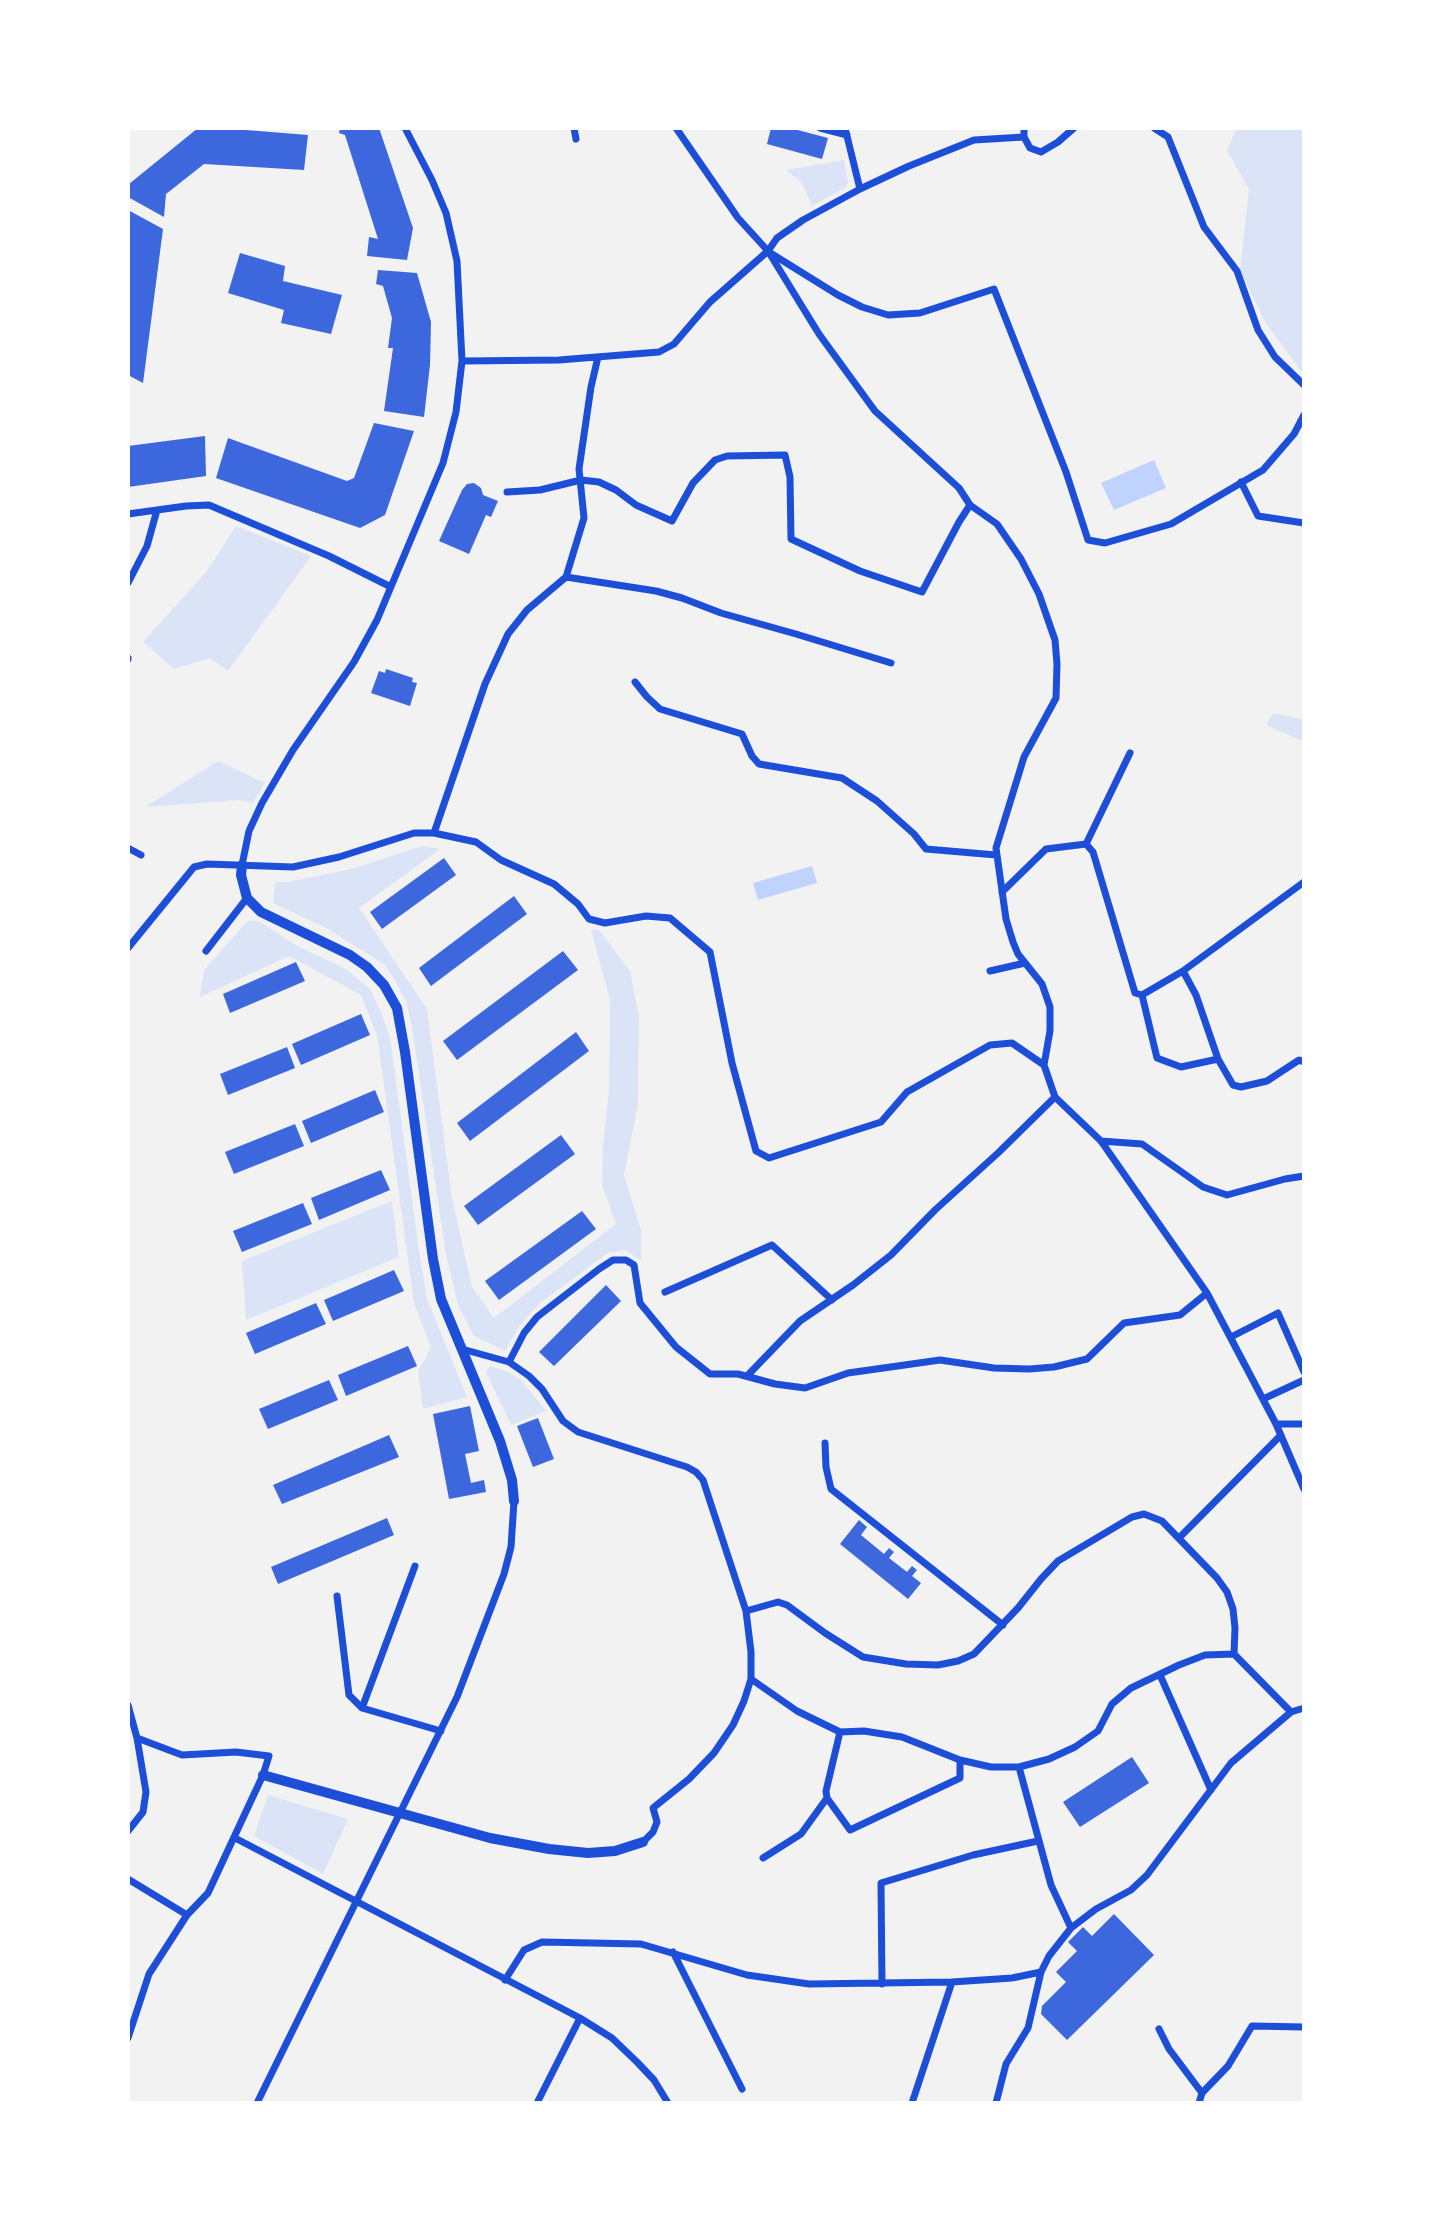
<!DOCTYPE html>
<html>
<head>
<meta charset="utf-8">
<style>
  body { margin:0 }
  #map { position:relative; width:1432px; height:2231px; overflow:hidden; background:#f2f2f2; font-family:Manrope,sans-serif }
  canvas { display:block }
  .frame { position:absolute; inset:0; border:130px solid #fff; pointer-events:none }
</style>
</head>
<body>
<div id="map">
<canvas width="1432" height="2231"></canvas>
<div class="frame"></div>
</div>
<script>
const c = document.querySelector('canvas').getContext('2d');
c.lineJoin = 'round';
function paint(path, color) {
  c.fillStyle = color;
  c.fill(path, 'evenodd');
}
function shape(rows) {
  const path = new Path2D();
  for (const r of rows) {
    path.moveTo(r[0], r[1]);
    for (let i = 2; i < r.length; i += 2) path.lineTo(r[i], r[i + 1]);
  }
  return path;
}
function strokePath(path, color, width, dash) {
  c.strokeStyle = color;
  c.lineWidth = width;
  c.lineCap = dash ? 'butt' : 'round';
  c.setLineDash(dash || []);
  c.stroke(path);
}
paint(shape([
  [1236,128,1304,128,1304,375,1265,322,1240,270,1249,189,1227,151],
  [844,160,848,183,845,188,812,206,802,183,786,170],
  [236,526,311,556,228,671,210,658,174,669,143,642,207,571],
  [1273,713,1304,720,1304,742,1266,725],
  [218,761,265,783,253,803,239,800,145,807],
  [422,846,440,849,359,908,427,1009,452,1198,472,1287,494,1318,616,1224,602,1185,603,1146,609,1090,610,1000,591,930,599,930,630,971,639,1016,638,1104,624,1175,641,1230,641,1261,625,1250,608,1253,539,1304,520,1325,505,1351,474,1336,458,1305,446,1255,412,1027,406,1001,396,982,385,965,328,929,273,903,275,882,288,882,355,868],
  [248,921,259,921,297,946,346,969,370,989,381,1012,390,1037,418,1244,427,1299,467,1397,423,1409,418,1371,431,1348,414,1303,377,1035,361,995,289,956,200,997,204,970],
  [392,1201,399,1257,246,1320,242,1261],
  [490,1366,508,1372,521,1380,546,1411,511,1425,486,1372],
  [268,1795,348,1819,323,1874,254,1836]
]), '#dbe4f7');
paint(shape([
  [1154,460,1166,488,1114,510,1101,483],
  [812,866,817,883,758,900,753,883]
]), '#bfd3fe');
paint(shape([
  [198,128,221,128,308,135,304,170,204,164,166,194,164,217,128,197,129,184],
  [340,128,379,128,413,228,407,260,367,256,369,237,378,239,345,135,339,133],
  [771,128,790,128,828,138,822,159,767,144],
  [128,210,163,229,143,383,128,375],
  [240,253,285,266,283,281,342,295,331,334,281,323,284,310,228,293],
  [378,270,417,273,431,322,430,365,424,417,384,411,393,348,388,348,392,318,383,286,376,284],
  [374,423,414,431,385,515,360,528,216,478,228,438,347,481,354,478],
  [205,436,206,476,128,487,128,446],
  [474,483,481,488,483,495,498,501,491,517,486,515,469,554,439,541,462,490,467,484],
  [386,669,413,678,412,682,417,683,410,706,371,693,379,671,385,673],
  [444,858,456,875,382,929,370,912],
  [514,896,527,914,431,986,419,968],
  [563,951,578,970,457,1060,443,1041],
  [296,962,305,981,230,1013,223,994],
  [361,1014,370,1035,301,1065,292,1044],
  [576,1032,589,1051,470,1141,457,1123],
  [287,1047,295,1068,228,1095,220,1074],
  [375,1090,384,1112,311,1143,302,1121],
  [295,1124,304,1146,234,1174,225,1152],
  [561,1135,575,1154,478,1225,464,1206],
  [381,1170,390,1190,319,1220,311,1198],
  [303,1203,312,1224,242,1252,233,1231],
  [582,1211,596,1229,499,1300,485,1281],
  [394,1270,404,1291,333,1321,324,1300],
  [606,1285,621,1301,554,1366,539,1352],
  [316,1303,326,1324,255,1354,246,1333],
  [408,1346,417,1366,346,1396,338,1375],
  [329,1380,338,1400,268,1429,259,1409],
  [470,1406,479,1451,465,1454,471,1483,484,1480,486,1492,449,1499,433,1414],
  [538,1418,554,1459,533,1467,517,1426],
  [389,1435,399,1457,282,1504,273,1485],
  [387,1518,394,1535,278,1584,271,1567],
  [859,1520,867,1527,861,1535,884,1554,889,1548,894,1552,889,1558,907,1572,912,1566,917,1570,912,1576,921,1583,908,1599,840,1544],
  [1132,1757,1149,1783,1080,1827,1063,1802],
  [1114,1914,1154,1955,1067,2040,1041,2014,1042,2006,1066,1982,1056,1972,1077,1951,1068,1942,1083,1927,1092,1936]
]), '#3d67dc');
strokePath(shape([
  [574,128,576,139],
  [676,128,738,218,768,251,819,334,875,411,959,488,970,505,997,524,1021,559,1039,594,1055,640,1057,664,1056,698,1024,757,996,848,1006,919,1013,942,1018,954,1042,984,1050,1007,1050,1031,1044,1065,1055,1097,1101,1141,1207,1293,1276,1424,1304,1489],
  [820,128,847,135],
  [845,128,860,189],
  [1024,128,1024,137,1030,148,1041,152,1058,142,1074,128],
  [1154,128,1168,137,1204,227,1237,271,1258,330,1275,357,1304,385],
  [772,254,838,295,862,307,888,315,920,313,994,289,1066,472,1088,540,1105,543,1171,524,1263,470,1294,434,1304,415],
  [462,361,559,360,659,352,674,344,710,302,768,251,777,238,803,220,860,189,909,166,974,140,1024,137],
  [1241,482,1258,516,1304,523],
  [507,492,540,490,581,480,599,482,616,490,636,505,672,521,693,483,715,460,727,456,785,455,790,477,791,539,860,571,922,592,959,522,970,505],
  [128,514,186,506,209,505,329,556,391,587],
  [566,577,656,591,682,598,721,613,796,634,891,663],
  [128,583,147,546,157,510],
  [128,659,128,658],
  [635,682,647,697,660,709,742,734,752,756,759,764,842,778,877,801,914,834,926,849,996,855],
  [434,833,485,684,508,634,527,610,566,577,584,518,579,469,591,387,598,357],
  [1086,844,1093,852,1135,993,1142,995,1183,971,1304,882],
  [128,848,141,855],
  [242,865,249,831,262,803,293,750,354,662,377,620,443,463,456,412,462,361,457,261,446,213,432,180,405,128],
  [1002,892,1046,849,1086,844,1130,753],
  [128,948,194,867,207,864,293,867,339,857,414,833,434,833,476,842,501,860,554,884,578,904,589,919,605,923,646,916,670,918,710,952,732,1063,756,1151,769,1158,881,1122,907,1092,990,1045,1012,1043,1044,1065],
  [206,951,247,898],
  [990,971,1025,963],
  [1183,971,1196,995,1218,1059,1233,1085,1241,1087,1267,1081,1299,1060,1304,1062],
  [1142,995,1157,1058,1181,1067,1218,1059],
  [1101,1141,1142,1144,1203,1187,1227,1195,1285,1179,1304,1176],
  [665,1292,772,1245,832,1300],
  [1231,1337,1278,1313,1304,1372],
  [462,1349,509,1362,529,1376,542,1389,563,1421,578,1432,687,1467,696,1472,703,1480,746,1611,751,1652,751,1679,744,1701,733,1725,714,1753,689,1779,653,1808,657,1822,653,1832,643,1842],
  [509,1362,524,1333,537,1317,599,1269,613,1260,626,1260,634,1265,640,1303,676,1347,710,1374,738,1374,775,1384,805,1388,848,1373,940,1360,994,1368,1029,1369,1054,1367,1087,1359,1124,1323,1180,1315,1207,1293],
  [747,1376,800,1321,853,1285,891,1255,935,1210,998,1153,1055,1097],
  [1263,1399,1304,1380],
  [1276,1424,1304,1424],
  [825,1443,826,1467,831,1489,1003,1625],
  [1179,1538,1281,1435],
  [337,1596,349,1695,362,1708,441,1731],
  [746,1611,778,1602,787,1605,825,1633,863,1657,906,1664,938,1665,958,1661,974,1654,1018,1608,1041,1579,1058,1561,1132,1517,1144,1514,1162,1521,1217,1578,1227,1592,1233,1609,1235,1628,1234,1654],
  [1160,1675,1211,1790],
  [751,1679,797,1711,840,1732,864,1731,902,1737,960,1760,991,1767,1019,1767,1049,1759,1075,1747,1098,1731,1112,1704,1131,1688,1179,1665,1205,1655,1234,1654,1291,1712],
  [128,1705,137,1738,182,1755,236,1752,269,1756,263,1775,208,1893,187,1915,149,1974,128,2038],
  [362,1708,415,1566],
  [840,1732,826,1791,827,1798,850,1830,960,1778,960,1760],
  [1019,1767,1051,1885,1071,1928],
  [128,1831,143,1812,146,1792,137,1738],
  [235,1838,580,2018,612,2038,637,2062,654,2080,668,2103],
  [763,1858,801,1834,827,1798],
  [128,1879,187,1915],
  [673,1952,742,2089],
  [505,1980,524,1950,542,1942,641,1944,747,1975,809,1984,952,1982,1012,1978,1041,1972],
  [882,1984,881,1883,973,1855,1038,1841],
  [1159,2029,1169,2049,1202,2093,1199,2103],
  [1202,2093,1228,2066,1252,2026,1304,2027],
  [257,2103,457,1697,504,1574,511,1547,514,1501],
  [537,2103,580,2018],
  [912,2103,952,1982],
  [996,2103,1006,2064,1028,2028,1041,1972,1049,1956,1071,1928,1096,1909,1131,1890,1147,1875,1231,1763,1291,1712,1304,1708]
]), '#1d4ed8', 7);
strokePath(shape([
  [242,865,241,875,247,898,261,912,350,955,367,967,384,985,397,1008,405,1052,433,1259,441,1299,500,1441,512,1480,514,1501],
  [263,1775,490,1838,549,1849,588,1853,615,1851,643,1842]
]), '#1d4ed8', 10);
</script>
</body>
</html>
